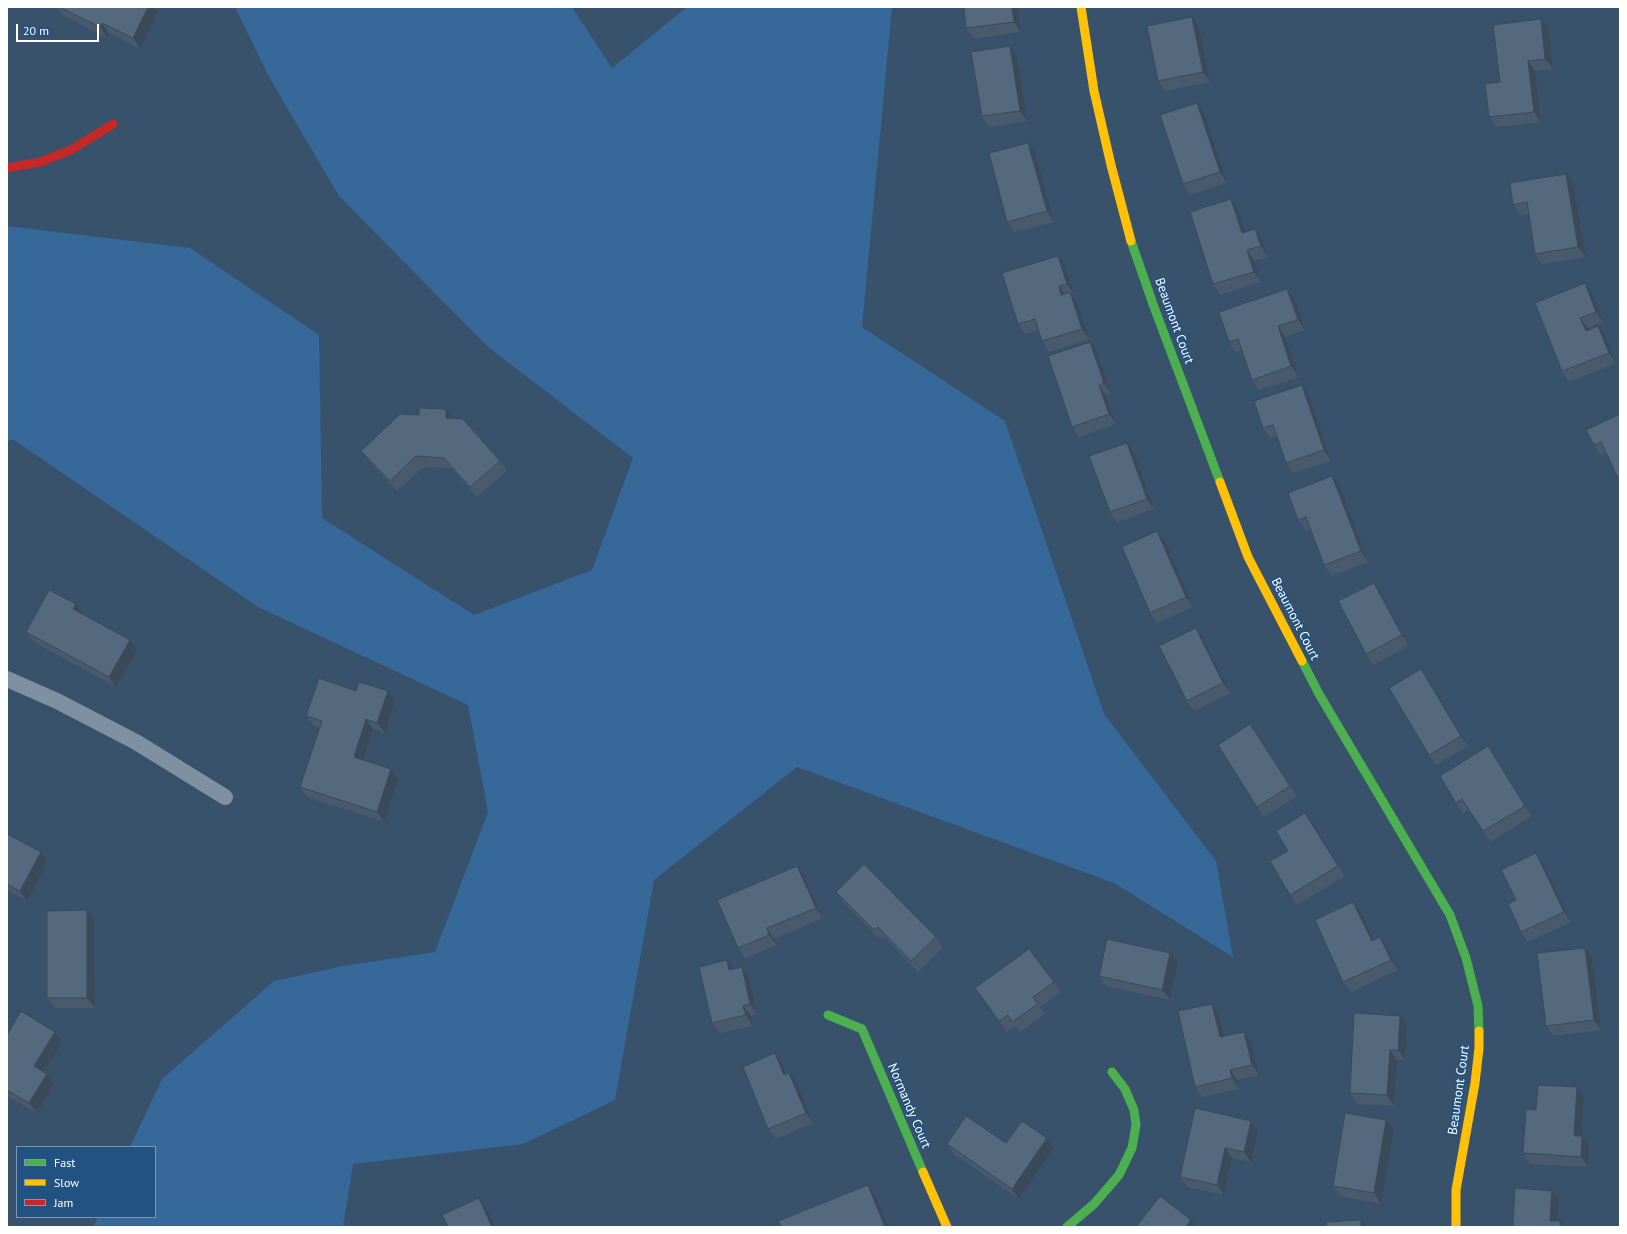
<!DOCTYPE html>
<html>
<head>
<meta charset="utf-8">
<style>
  body { margin:0 }
  #map { position:relative; width:1627px; height:1234px; overflow:hidden; background:#38526c; font-family:"PT Sans",sans-serif }
  canvas { display:block }
  .frame { position:absolute; inset:0; border:8px solid #fff; pointer-events:none }
  .legend { position:absolute; left:16px; top:1146px; width:140px; height:72px; box-sizing:border-box; background:#225282; border:1px solid #7a97b4; margin:0; padding:5px 7px; list-style:none; font-size:12px; color:#fff }
  .legend li { display:flex; align-items:center; gap:8px; height:20px }
  .legend b { width:20px; border:1px solid #7a97b4 }
  .scale { position:absolute; left:16px; top:24px; width:83px; height:18px; box-sizing:border-box; border:2px solid #fff; border-top:0; padding-left:5px; font-size:12px; line-height:14px; white-space:nowrap; color:#fff; -webkit-text-stroke:3px #225282; paint-order:stroke }
</style>
</head>
<body>
<div id="map">
<canvas width="1627" height="1234"></canvas>
<div class="frame"></div>
<ul class="legend">
<li><b style="height:5px;background:#4caf50"></b>Fast</li>
<li><b style="height:5px;background:#ffc107"></b>Slow</li>
<li><b style="height:5px;background:#c62828"></b>Jam</li>
</ul>
<div class="scale">20 m</div>
</div>
<script>
const c = document.querySelector('canvas').getContext('2d');
c.lineJoin = 'round';
function paint(path, color) {
  c.fillStyle = color;
  c.fill(path, 'evenodd');
}
function shape(rows) {
  const path = new Path2D();
  for (const r of rows) {
    path.moveTo(r[0], r[1]);
    for (let i = 2; i < r.length; i += 2) path.lineTo(r[i], r[i + 1]);
  }
  return path;
}
function strokePath(path, color, width, dash) {
  c.strokeStyle = color;
  c.lineWidth = width;
  c.lineCap = dash ? 'butt' : 'round';
  c.setLineDash(dash || []);
  c.stroke(path);
}
function label(font, color, halo, rows, align = 'center') {
  c.font = font + ' "PT Sans",sans-serif';
  c.lineWidth = 3;
  c.setLineDash([]);
  c.textBaseline = 'middle';
  c.strokeStyle = halo;
  c.fillStyle = color;
  for (const [text, x, y, turn = 0] of rows) {
    c.save();
    c.translate(x, y);
    c.rotate((+turn || 0) * Math.PI / 180);
    c.textAlign = isNaN(turn) ? turn : align;
    if (halo) c.strokeText(text, 0, 0);
    c.fillText(text, 0, 0);
    c.restore();
  }
}
paint(shape([
  [235,7,572,7,612,68,687,7,892,7,862,327,1005,421,1104,714,1216,861,1233,957,1114,883,797,767,654,880,615,1100,523,1144,353,1164,343,1227,93,1227,98,1217,155,1217,155,1147,130,1147,162,1079,274,981,343,966,435,952,488,812,468,705,258,607,14,440,7,440,7,226,190,248,319,335,322,518,474,615,592,570,633,458,488,347,339,196,269,77]
]), '#366899');
strokePath(shape([
  [7,679,57,701,136,742,225,797]
]), '#7e90a2', 16);
strokePath(shape([
  [1131,241,1154,307,1220,482],
  [1302,661,1319,694,1450,915,1466,958,1478,1006,1479,1031],
  [828,1015,862,1029,923,1172],
  [1067,1227,1094,1204,1119,1175,1132,1148,1136,1125,1134,1110,1125,1089,1112,1072]
]), '#4caf50', 9);
strokePath(shape([
  [1081,7,1094,91,1111,165,1131,241],
  [1220,482,1248,557,1302,661],
  [923,1172,947,1227],
  [1456,1227,1456,1190,1475,1083,1479,1048,1479,1031]
]), '#ffc107', 9);
strokePath(shape([
  [7,168,40,162,71,150,113,124]
]), '#c62828', 9);
paint(shape([
  [56,7,153,7,158,13,140,49,109,33,107,38,61,14],
  [964,7,1018,7,1021,32,974,39,966,28],
  [1192,17,1199,27,1210,82,1165,91,1158,81],
  [1541,19,1548,29,1553,69,1535,71,1541,122,1496,127,1489,117,1500,82],
  [1017,56,1027,121,989,127,982,116],
  [1204,113,1227,183,1190,195,1183,184],
  [1028,143,1035,153,1054,222,1014,232,1007,222],
  [1573,184,1586,257,1542,264,1535,254,1529,214,1520,215,1513,205],
  [1238,209,1245,232,1255,229,1262,239,1268,257,1254,261,1261,282,1220,295,1213,284],
  [1065,266,1074,294,1071,294,1077,302,1089,339,1049,352,1042,341,1038,330,1025,334,1018,324],
  [1585,283,1592,293,1603,322,1588,328,1588,330,1605,336,1616,363,1569,382,1562,371],
  [1287,289,1295,299,1305,330,1285,337,1299,377,1259,390,1252,380,1242,350,1236,352,1229,342],
  [1097,352,1111,393,1106,395,1116,424,1079,437,1072,427],
  [1309,396,1331,461,1293,473,1286,463,1277,436,1270,438,1263,428],
  [446,409,452,418,500,461,507,471,477,497,451,468,424,467,397,491,369,461,361,451,419,415],
  [1620,414,1606,453,1601,456,1594,445],
  [1127,443,1134,453,1154,509,1117,523,1110,512],
  [1340,486,1368,562,1332,576,1324,565,1310,529,1306,530,1298,520],
  [1157,531,1165,541,1193,607,1157,623,1150,613],
  [1381,593,1409,646,1373,665,1366,654],
  [76,604,83,614,137,650,116,687,34,642,26,632],
  [1203,638,1231,693,1194,711,1187,701],
  [1428,679,1468,746,1436,765,1429,755],
  [356,691,388,691,395,701,385,733,373,729,363,760,391,769,398,779,384,822,307,797,300,787,320,728,314,726,306,716],
  [1250,724,1297,796,1264,817,1257,807],
  [1495,757,1532,816,1490,842,1469,810,1463,813,1456,803],
  [1313,823,1345,876,1297,905,1290,895,1288,851],
  [7,834,41,852,48,862,27,901,7,890],
  [1536,853,1543,864,1571,922,1528,942,1521,932,1516,900],
  [804,876,823,918,774,939,777,945,745,959,738,948],
  [836,892,936,937,943,948,918,972,885,937,881,940,843,902],
  [1353,902,1361,912,1374,940,1380,937,1388,948,1398,970,1351,992,1343,982],
  [87,910,94,921,95,1008,55,1008,47,998],
  [1592,958,1601,1030,1554,1036,1546,1026],
  [727,960,733,969,742,967,749,977,757,1014,751,1016,753,1026,720,1033,712,1023],
  [1178,963,1170,1000,1106,986,1099,976],
  [1054,982,1061,992,1040,1007,1045,1014,1020,1032,1015,1026,1007,1032,975,988],
  [1212,1004,1219,1014,1224,1036,1244,1032,1251,1042,1259,1075,1237,1080,1239,1089,1202,1097,1195,1087],
  [1400,1016,1407,1026,1405,1060,1397,1060,1394,1106,1357,1104,1350,1093],
  [7,1035,62,1042,44,1072,54,1084,37,1113,7,1096],
  [775,1053,782,1063,787,1074,797,1083,813,1123,776,1139,768,1129],
  [1584,1097,1581,1136,1589,1147,1588,1167,1530,1164,1523,1153,1536,1110],
  [1386,1120,1394,1130,1381,1204,1340,1196,1333,1186],
  [1251,1121,1258,1131,1251,1162,1232,1158,1224,1195,1187,1187,1180,1177],
  [1047,1138,1054,1148,1019,1199,954,1154,947,1144,1006,1143]
]), '#485a6c');
paint(shape([
  [148,7,153,7,158,13,140,49,133,38],
  [1012,7,1018,7,1021,32,1014,22],
  [1192,17,1199,27,1210,82,1203,72],
  [1541,19,1548,29,1553,69,1545,59],
  [102,23,109,33,107,38,100,27],
  [1010,46,1017,56,1027,121,1020,111],
  [1528,61,1535,71,1541,122,1534,112],
  [1197,103,1204,113,1227,183,1220,172],
  [1028,143,1035,153,1054,222,1047,211],
  [1566,174,1573,184,1586,257,1578,247],
  [1231,199,1238,209,1249,243,1242,233],
  [1255,229,1262,239,1268,257,1261,246],
  [1247,250,1254,261,1261,282,1254,272],
  [1058,256,1065,266,1074,294,1067,284],
  [1585,283,1592,293,1603,322,1596,312],
  [1059,286,1066,296,1061,295],
  [1287,289,1295,299,1305,330,1298,320],
  [1070,292,1077,302,1089,339,1082,329],
  [1580,318,1588,328,1593,341,1586,331],
  [1278,326,1285,337,1299,377,1291,366],
  [1598,326,1605,336,1616,363,1609,353],
  [1090,342,1097,352,1111,393,1104,383],
  [1099,385,1106,395,1116,424,1109,414],
  [1302,385,1309,396,1331,461,1324,450],
  [446,409,453,420,446,418],
  [1127,443,1134,453,1154,509,1147,499],
  [1332,476,1340,486,1368,562,1361,551],
  [1157,531,1165,541,1193,607,1186,597],
  [1374,583,1381,593,1409,646,1402,635],
  [76,604,83,614,73,609],
  [1196,628,1203,638,1231,693,1223,683],
  [130,640,137,650,116,687,109,677],
  [1421,669,1428,679,1468,746,1461,736],
  [388,691,395,701,385,733,377,723],
  [366,719,373,729,361,767,354,757],
  [1250,724,1257,735,1297,796,1290,786],
  [1488,746,1495,757,1532,816,1525,806],
  [391,769,398,779,384,822,377,812],
  [1305,813,1313,823,1345,876,1338,866],
  [41,852,48,862,27,901,20,891],
  [1536,853,1543,864,1571,922,1564,912],
  [797,866,804,876,823,918,816,908],
  [1353,902,1361,912,1379,951,1372,941],
  [87,910,94,921,95,1008,87,998],
  [767,928,774,939,777,945,769,935],
  [1380,937,1388,948,1398,970,1391,960],
  [1585,948,1592,958,1601,1030,1594,1020],
  [1170,953,1178,963,1170,1000,1162,990],
  [727,960,735,970,729,970],
  [742,967,749,977,757,1014,750,1004],
  [1212,1004,1219,1014,1227,1048,1220,1037],
  [743,1006,751,1016,753,1026,746,1015],
  [1400,1016,1407,1026,1405,1060,1398,1050],
  [55,1032,62,1042,41,1076,34,1066],
  [1244,1032,1251,1042,1259,1075,1252,1065],
  [1390,1050,1397,1060,1394,1106,1387,1095],
  [775,1053,782,1063,791,1085,784,1075],
  [1230,1070,1237,1080,1239,1089,1232,1078],
  [789,1073,797,1083,813,1123,806,1113],
  [47,1074,54,1084,37,1113,29,1103],
  [1577,1087,1584,1097,1581,1146,1574,1136],
  [1386,1120,1394,1130,1381,1204,1374,1193],
  [1251,1121,1258,1131,1251,1162,1244,1152],
  [1582,1136,1589,1147,1588,1167,1581,1157],
  [1047,1138,1054,1148,1019,1199,1012,1189],
  [1225,1148,1232,1158,1224,1195,1217,1185],
  [868,1185,875,1195,888,1227,885,1227],
  [1552,1191,1559,1201,1557,1227,1550,1221],
  [479,1198,486,1208,495,1227,492,1227],
  [1191,1220,1196,1227,1186,1227],
  [1361,1220,1366,1227,1361,1227],
  [1560,1221,1564,1227,1560,1227]
]), '#3b4a58');
const building = shape([
  [59,7,148,7,133,38,102,23,100,27,59,7],
  [964,7,1012,7,1014,22,966,28,964,7],
  [1192,17,1203,72,1158,81,1147,26,1192,17],
  [1541,19,1545,59,1528,61,1534,112,1489,117,1485,84,1500,82,1493,25,1541,19],
  [1010,46,1020,111,982,116,971,52,1010,46],
  [1197,103,1220,172,1183,184,1160,115,1197,103],
  [1028,143,1047,211,1007,222,989,153,1028,143],
  [1566,174,1578,247,1535,254,1527,202,1513,205,1510,183,1566,174],
  [1231,199,1242,233,1255,229,1261,246,1247,250,1254,272,1213,284,1190,212,1231,199],
  [1058,256,1067,284,1059,286,1061,295,1070,292,1082,329,1042,341,1035,319,1018,324,1002,273,1058,256],
  [1585,283,1596,312,1580,318,1586,331,1598,326,1609,353,1562,371,1535,303,1585,283],
  [1287,289,1298,320,1278,326,1291,366,1252,380,1238,339,1229,342,1219,312,1287,289],
  [1090,342,1104,383,1099,385,1109,414,1072,427,1048,356,1090,342],
  [1302,385,1324,450,1286,463,1273,425,1263,428,1254,401,1302,385],
  [419,408,446,409,446,418,463,419,500,461,470,487,444,458,416,456,390,481,361,451,400,414,419,415,419,408],
  [1620,414,1620,482,1601,442,1594,445,1586,430,1620,414],
  [1127,443,1147,499,1110,512,1089,456,1127,443],
  [1332,476,1361,551,1324,565,1306,517,1298,520,1288,493,1332,476],
  [1157,531,1186,597,1150,613,1122,547,1157,531],
  [1374,583,1402,635,1366,654,1338,601,1374,583],
  [49,590,76,604,73,609,130,640,109,677,26,632,49,590],
  [1196,628,1223,683,1187,701,1159,646,1196,628],
  [1421,669,1461,736,1429,755,1389,688,1421,669],
  [319,678,356,691,359,682,388,691,377,723,366,719,354,757,391,769,377,812,300,787,322,721,306,716,319,678],
  [1250,724,1290,786,1257,807,1218,745,1250,724],
  [1488,746,1525,806,1483,831,1462,799,1456,803,1440,776,1488,746],
  [1305,813,1338,866,1290,895,1270,861,1288,851,1276,831,1305,813],
  [7,834,41,852,20,891,7,884,7,834],
  [1536,853,1564,912,1521,932,1508,904,1516,900,1501,870,1536,853],
  [864,864,936,937,911,961,878,927,874,930,836,892,864,864],
  [797,866,816,908,767,928,769,935,738,948,717,900,797,866],
  [1353,902,1372,941,1380,937,1391,960,1343,982,1315,920,1353,902],
  [87,910,87,998,47,998,47,911,87,910],
  [1107,939,1170,953,1162,990,1099,976,1107,939],
  [1585,948,1594,1020,1546,1026,1537,953,1585,948],
  [1029,949,1054,982,1033,997,1038,1004,1012,1022,1008,1015,999,1021,975,988,1029,949],
  [727,960,729,970,742,967,750,1004,743,1006,746,1015,712,1023,699,967,727,960],
  [1212,1004,1220,1037,1244,1032,1252,1065,1230,1070,1232,1078,1195,1087,1178,1011,1212,1004],
  [21,1011,55,1032,34,1066,47,1074,29,1103,7,1090,7,1035,21,1011],
  [1354,1013,1400,1016,1398,1050,1390,1050,1387,1095,1350,1093,1354,1013],
  [775,1053,784,1075,789,1073,806,1113,768,1129,743,1067,775,1053],
  [1538,1085,1577,1087,1574,1136,1582,1136,1581,1157,1523,1153,1526,1109,1536,1110,1538,1085],
  [1195,1108,1251,1121,1244,1152,1225,1148,1217,1185,1180,1177,1195,1108],
  [1345,1113,1386,1120,1374,1193,1333,1186,1345,1113],
  [966,1116,1006,1143,1022,1121,1047,1138,1012,1189,947,1144,966,1116],
  [868,1185,885,1227,781,1227,778,1221,868,1185],
  [1515,1188,1552,1191,1550,1221,1560,1221,1560,1227,1513,1227,1515,1188],
  [1160,1196,1191,1220,1186,1227,1136,1227,1160,1196],
  [479,1198,492,1227,448,1227,442,1215,479,1198],
  [1361,1220,1361,1227,1327,1227,1326,1222,1361,1220]
]);
paint(building, '#54697e');
strokePath(building, '#3b4a58', 1);
label('13px', '#fff', '#225282', [
  ["Beaumont Court",1174,321,70],
  ["Beaumont Court",1295,619,63],
  ["Beaumont Court",1459,1090,-82],
  ["Normandy Court",909,1106,67]
]);
</script>
</body>
</html>
